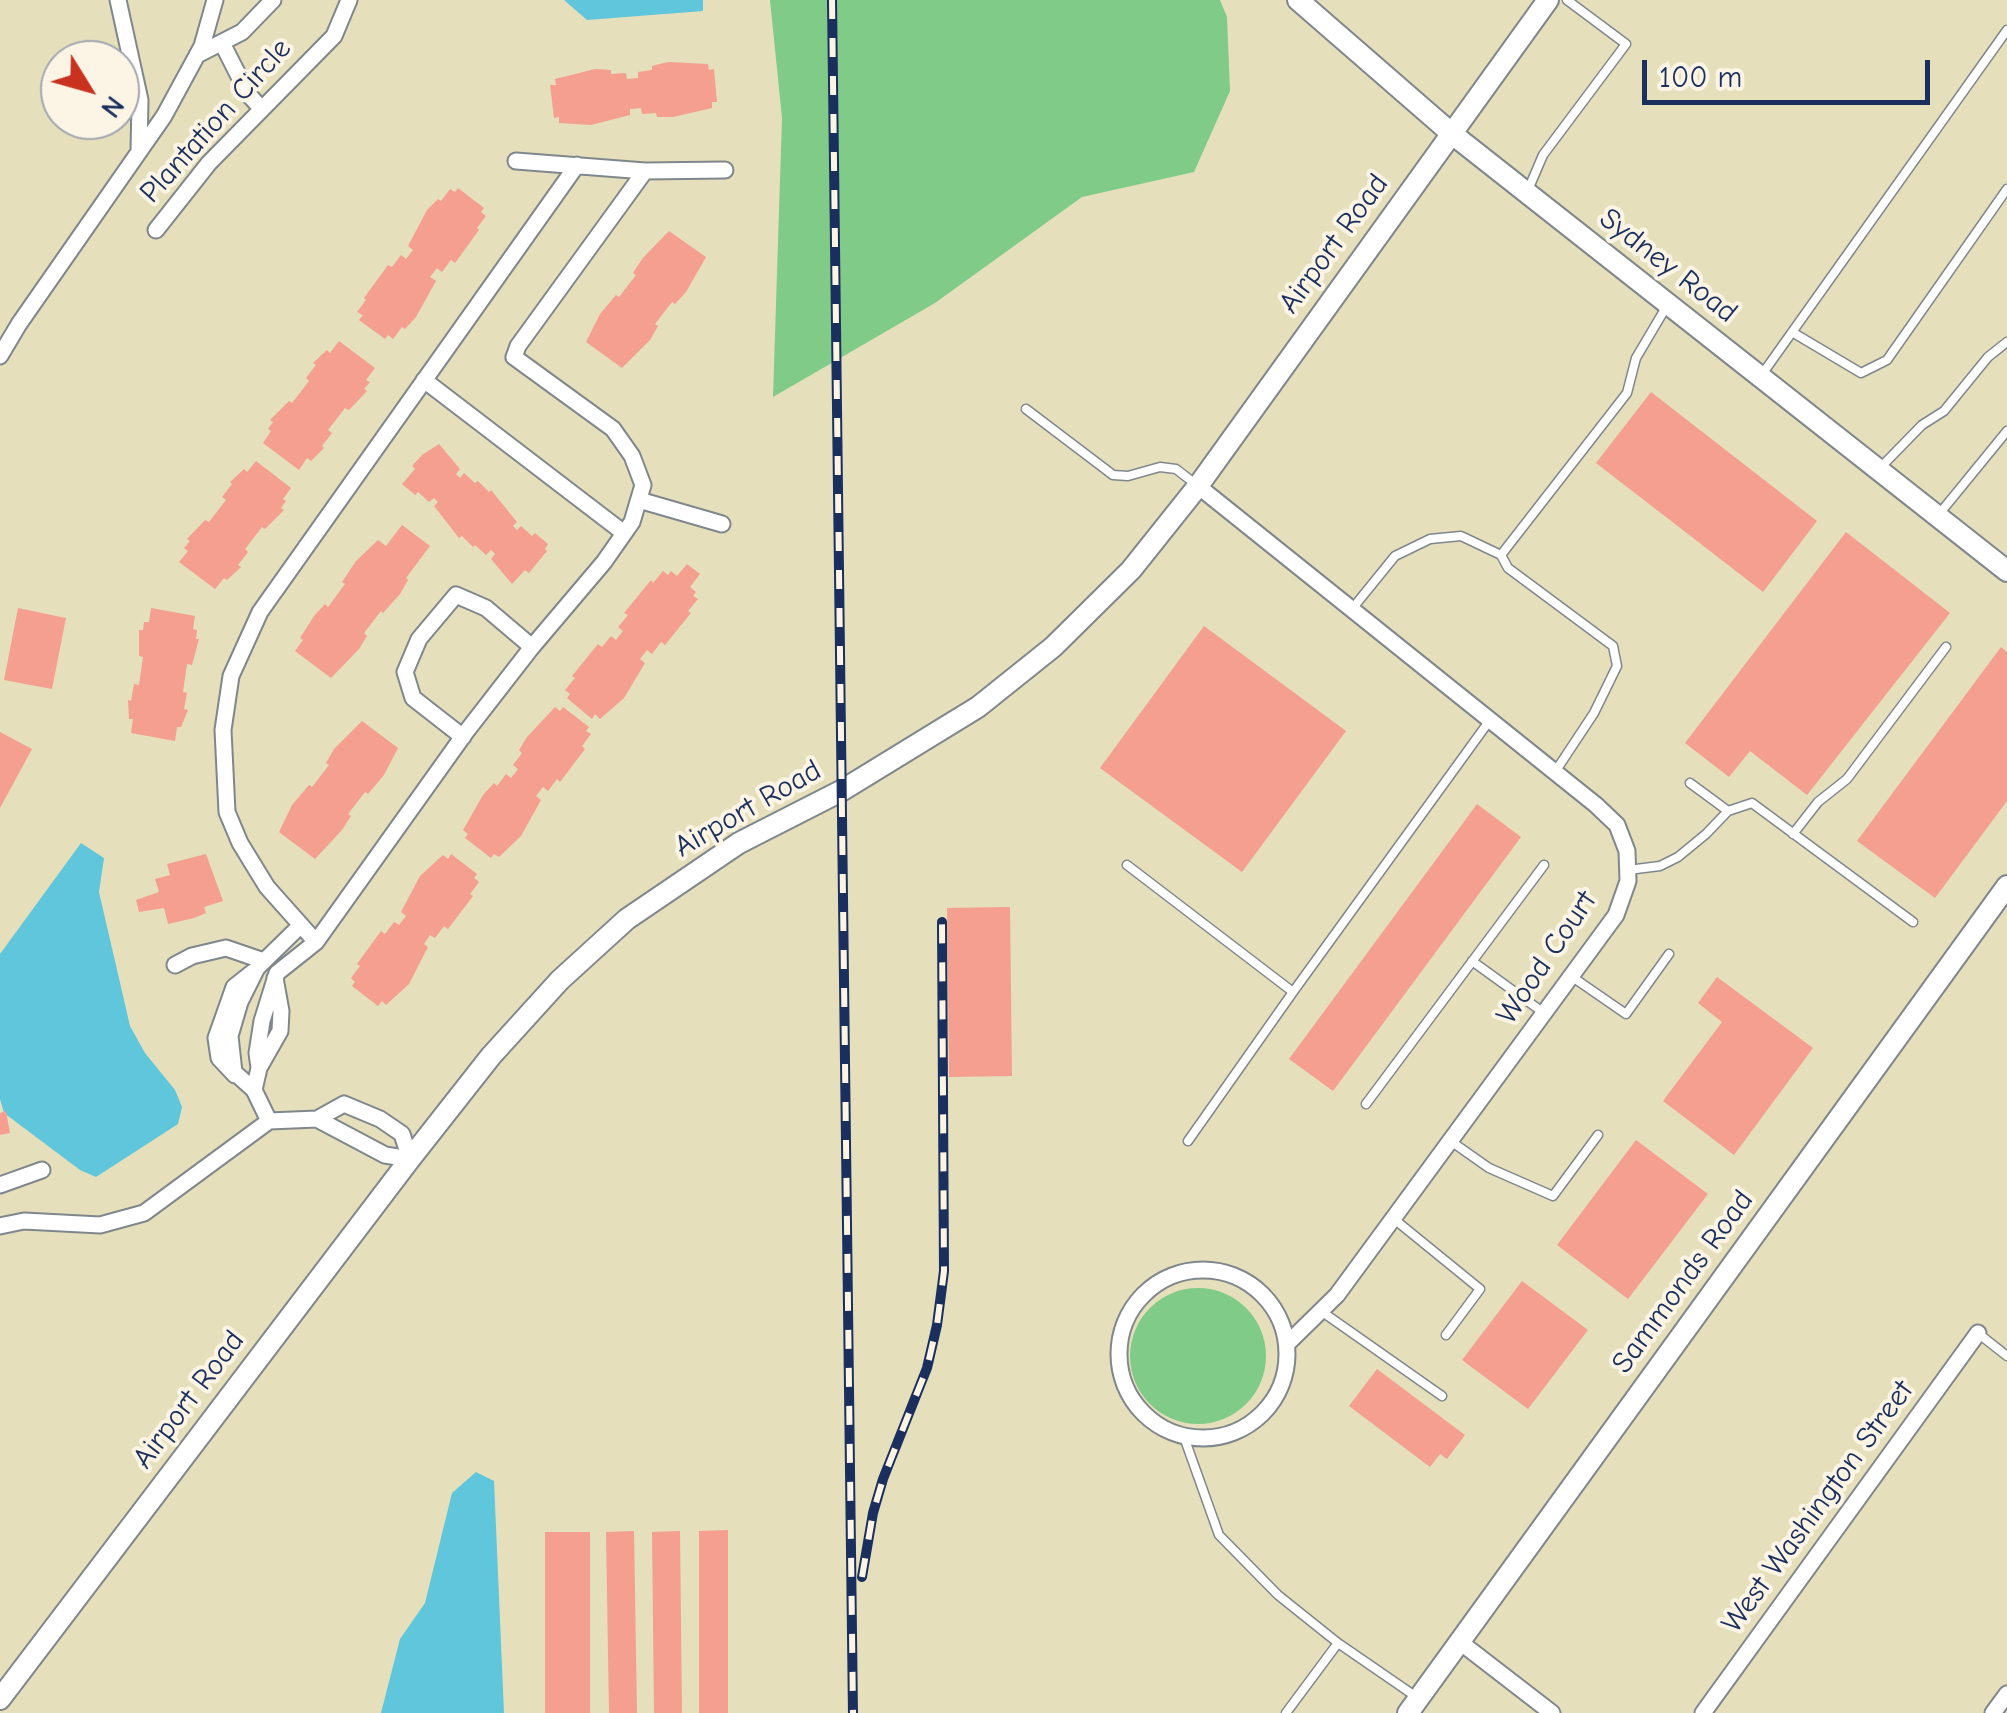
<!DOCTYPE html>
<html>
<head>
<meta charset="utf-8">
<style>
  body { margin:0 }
  #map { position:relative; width:2007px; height:1713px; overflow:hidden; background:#e5dfbb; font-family:"Comic Neue",sans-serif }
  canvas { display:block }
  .north { position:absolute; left:40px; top:40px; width:100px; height:100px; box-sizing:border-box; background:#fcf5e5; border:2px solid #a2a6af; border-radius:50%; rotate:127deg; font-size:28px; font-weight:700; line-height:40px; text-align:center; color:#1b2f5e }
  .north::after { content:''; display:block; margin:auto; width:35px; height:45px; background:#c8321e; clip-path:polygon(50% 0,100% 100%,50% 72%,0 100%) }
  .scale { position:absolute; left:1642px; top:60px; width:288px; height:45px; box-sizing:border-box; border:5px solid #1b2f5e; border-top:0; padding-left:12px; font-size:30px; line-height:35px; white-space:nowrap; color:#1b2f5e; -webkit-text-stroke:8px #fcf5e5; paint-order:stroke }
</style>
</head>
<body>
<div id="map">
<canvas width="2007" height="1713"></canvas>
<div class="north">N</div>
<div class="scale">100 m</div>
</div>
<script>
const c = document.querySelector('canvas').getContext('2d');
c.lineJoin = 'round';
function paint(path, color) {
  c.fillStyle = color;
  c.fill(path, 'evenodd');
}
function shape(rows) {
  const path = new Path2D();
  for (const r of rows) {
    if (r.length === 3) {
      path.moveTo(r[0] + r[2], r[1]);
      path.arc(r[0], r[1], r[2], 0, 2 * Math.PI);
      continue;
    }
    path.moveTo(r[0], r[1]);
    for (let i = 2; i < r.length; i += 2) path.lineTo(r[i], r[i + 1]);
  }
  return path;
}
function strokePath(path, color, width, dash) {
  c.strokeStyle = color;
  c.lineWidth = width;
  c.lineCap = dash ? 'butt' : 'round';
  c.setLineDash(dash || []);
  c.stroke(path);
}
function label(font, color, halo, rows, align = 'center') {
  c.font = font + ' "Comic Neue",sans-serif';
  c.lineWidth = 8;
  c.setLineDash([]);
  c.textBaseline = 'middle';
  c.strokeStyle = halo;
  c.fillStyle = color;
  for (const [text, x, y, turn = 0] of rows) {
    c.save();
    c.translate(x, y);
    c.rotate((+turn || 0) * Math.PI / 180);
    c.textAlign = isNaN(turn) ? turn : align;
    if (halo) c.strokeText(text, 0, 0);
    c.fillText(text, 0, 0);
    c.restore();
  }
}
paint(shape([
  [770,0,1220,0,1227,17,1230,91,1194,172,1082,197,935,303,773,397,782,118],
  [1198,1356,68]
]), '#81cb88');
paint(shape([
  [564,0,703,0,703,11,587,20],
  [81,843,104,858,99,892,130,1026,145,1053,175,1090,182,1107,178,1124,96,1177,80,1170,4,1113,0,1099,0,954],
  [476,1472,494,1481,504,1713,381,1713,400,1639,425,1603,452,1493]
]), '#5fc6db');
paint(shape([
  [668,62,708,64,709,70,714,69,717,102,712,102,712,108,673,117,657,117,656,113,642,114,641,108,630,109,630,115,591,125,559,123,559,117,554,118,550,85,556,85,555,79,595,69,611,70,611,74,626,73,627,79,638,78,638,72,652,70,652,66],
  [458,188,484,208,481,212,486,216,477,228,479,230,455,263,451,260,442,272,437,268,430,277,436,281,416,317,405,329,402,327,393,339,388,335,385,339,359,320,363,315,357,312,366,300,364,298,388,265,392,267,401,255,406,259,413,250,408,246,427,210,438,199,441,201,450,189,455,192],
  [669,231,706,257,686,292,675,304,672,302,655,324,658,326,650,340,622,368,586,342,600,314,616,295,619,297,636,275,633,273,642,259],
  [339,341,375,368,366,380,370,382,364,389,367,391,349,410,345,408,328,430,332,433,322,446,324,448,311,461,307,458,299,470,263,443,271,431,268,429,273,422,270,420,289,401,292,403,309,381,306,378,316,365,313,363,327,350,330,353],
  [1651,392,1817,521,1763,592,1596,463],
  [439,444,460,469,456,474,460,478,464,473,475,483,478,481,489,492,491,490,517,522,513,526,517,530,521,526,532,536,535,533,548,544,545,549,547,551,529,573,525,570,512,584,491,559,495,554,491,550,486,555,475,545,473,547,462,536,459,538,434,506,438,502,434,498,429,502,418,492,415,495,402,484,415,469,412,466,422,455],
  [256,461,291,488,283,499,286,501,281,508,284,510,265,529,262,527,245,549,248,552,238,565,241,567,227,580,224,578,215,589,179,562,188,551,184,548,190,541,187,539,205,520,209,522,226,500,222,497,232,484,230,482,244,469,247,472],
  [402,525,430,546,406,578,408,580,400,594,383,613,381,611,364,633,367,636,359,649,331,678,295,651,303,640,300,638,314,616,325,604,328,607,345,584,342,582,356,561,378,540,386,546],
  [1846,532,1950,613,1807,795,1750,751,1729,777,1685,743],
  [687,564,700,574,690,587,696,592,693,596,698,599,688,611,691,613,665,645,661,642,652,654,647,650,640,659,645,663,624,698,600,719,595,714,592,719,567,698,570,694,565,690,575,678,572,676,598,644,602,647,611,636,616,640,623,631,618,627,628,615,624,613,651,580,653,583,663,571,668,575,671,571,677,576],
  [18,608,66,618,52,689,4,680],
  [151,608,195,616,193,629,197,630,196,639,199,639,192,665,187,664,183,692,187,693,184,709,188,710,181,727,177,727,175,741,131,733,133,719,129,719,128,700,131,701,134,684,139,685,143,657,139,656,139,630,143,630,144,622,149,622],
  [1204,626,1346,731,1242,872,1100,768],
  [2001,647,2007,652,2007,801,1935,898,1857,841],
  [555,707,560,711,563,707,589,727,586,731,591,734,582,746,585,749,560,782,557,779,548,791,543,787,536,796,541,800,521,836,499,857,494,854,491,858,465,838,468,834,463,830,483,795,494,783,497,786,506,774,511,778,518,769,513,765,522,753,519,750,527,737],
  [362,721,398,748,384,775,368,794,365,792,348,814,351,816,342,830,315,859,279,832,292,805,309,785,312,787,329,765,326,763,334,749],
  [0,732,32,749,0,808],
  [1477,804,1521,837,1333,1091,1289,1059],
  [206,854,223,901,204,907,206,913,194,918,168,924,164,908,139,912,136,900,159,892,155,879,170,875,167,864],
  [451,854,477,874,474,878,479,882,470,894,473,896,448,929,444,926,435,938,430,935,424,944,428,947,409,984,386,1005,382,1001,378,1006,352,986,355,982,351,978,360,966,357,964,381,931,385,934,394,922,399,925,406,916,401,912,420,876,443,855,448,859],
  [1010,907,1012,1076,949,1077,947,908],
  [1717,977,1813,1048,1734,1155,1663,1101,1722,1022,1698,1003],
  [6,1111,10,1133,0,1135,0,1113],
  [1636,1140,1708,1194,1628,1299,1557,1245],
  [1522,1281,1588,1330,1528,1409,1462,1360],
  [1377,1369,1465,1435,1447,1459,1440,1454,1430,1467,1349,1406],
  [728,1530,728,1713,699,1713,699,1531],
  [634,1531,637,1713,609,1713,606,1532],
  [680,1531,682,1713,654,1713,652,1532],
  [545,1532,590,1532,590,1713,545,1713]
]), '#f49f90');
const lane = shape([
  [1528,190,1543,155,1626,44,1567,0],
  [1792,332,1861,373,1887,360,2007,189],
  [1763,373,2007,30],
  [1026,409,1113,475,1128,476,1160,467,1176,469,1198,486],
  [1880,468,1922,425,1944,411,1988,357,2007,342],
  [1940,513,2007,431],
  [1352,609,1395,556,1430,539,1461,536,1501,555],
  [1555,772,1594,713,1617,666,1613,646,1508,568,1501,555,1627,393,1636,358,1668,304],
  [1690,783,1728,811],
  [1793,834,1818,802,1847,779,1946,647],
  [1127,865,1293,992,1490,720],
  [1628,870,1660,866,1678,857,1706,834,1728,811,1752,803,1913,922],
  [1472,961,1544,1013],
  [1571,976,1626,1014,1669,954],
  [1366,1104,1544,865],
  [1188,1141,1293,992],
  [1452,1142,1489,1168,1553,1196,1598,1135],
  [1394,1219,1480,1289,1446,1335],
  [1321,1311,1442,1396],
  [1979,1334,2007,1356],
  [1184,1437,1219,1535,1278,1595,1338,1643],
  [1286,1713,1338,1643,1415,1696]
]);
const street = shape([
  [118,0,140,100,139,151],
  [222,43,248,94,260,107],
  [197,55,242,32,273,0],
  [516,161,645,171,725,170],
  [156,230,209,163,334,36,349,0],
  [0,356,19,324,164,116,202,46,215,0],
  [424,380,624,533],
  [1198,486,1596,805,1617,825,1627,851,1628,881,1616,915,1337,1295,1287,1344],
  [639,500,722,524],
  [463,737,413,698,405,672,419,639,456,595,486,608,532,647],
  [316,942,267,887,240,843,227,812,223,730,231,676,260,612,577,165],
  [175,965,192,956,226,948,264,961],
  [259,1068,280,1031,281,1011,275,978],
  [235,1075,219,1058,216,1038,234,987,253,972],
  [254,1090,259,1068,257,1053,262,1021,277,973,316,942,466,732,532,647,604,562,632,522,643,485,632,456,613,429,514,357,518,346,645,171],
  [344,1104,380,1119,402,1134,410,1159,385,1155,317,1119,344,1104],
  [269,1121,254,1090,234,1072,230,1036,240,1002,257,968,301,925],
  [0,1185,42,1170],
  [0,1226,24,1221,100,1225,144,1213,269,1121,317,1119],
  [1203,1354,84],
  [1460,1642,1552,1713],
  [1703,1713,1978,1333],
  [1993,1713,2007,1694]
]);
const secondary = shape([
  [1298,0,1451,133,2007,571],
  [0,1699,410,1159,491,1056,560,980,627,919,739,843,841,791,978,707,1053,647,1131,570,1198,486,1548,0],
  [1408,1713,2007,886]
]);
strokePath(lane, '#80878c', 11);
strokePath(street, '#80878c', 19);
strokePath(secondary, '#80878c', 24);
strokePath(lane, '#fff', 8);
strokePath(street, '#fff', 15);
strokePath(secondary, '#fff', 20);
const rail = shape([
  [832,0,853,1713],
  [862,1577,873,1513,883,1479,927,1368,937,1325,944,1271,942,922]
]);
strokePath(rail, '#1b2f5e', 10);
strokePath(rail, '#fcf5e5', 6, [19]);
label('30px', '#1b2f5e', '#fcf5e5', [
  ["Plantation Circle",216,121,-48],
  ["Airport Road",1334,244,-54],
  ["Sydney Road",1668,266,38],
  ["Airport Road",748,809,-30],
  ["Wood Court",1547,958,-56],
  ["Sammonds Road",1683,1282,-54],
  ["Airport Road",189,1400,-53],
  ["West Washington Street",1818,1507,-54]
]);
</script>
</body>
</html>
